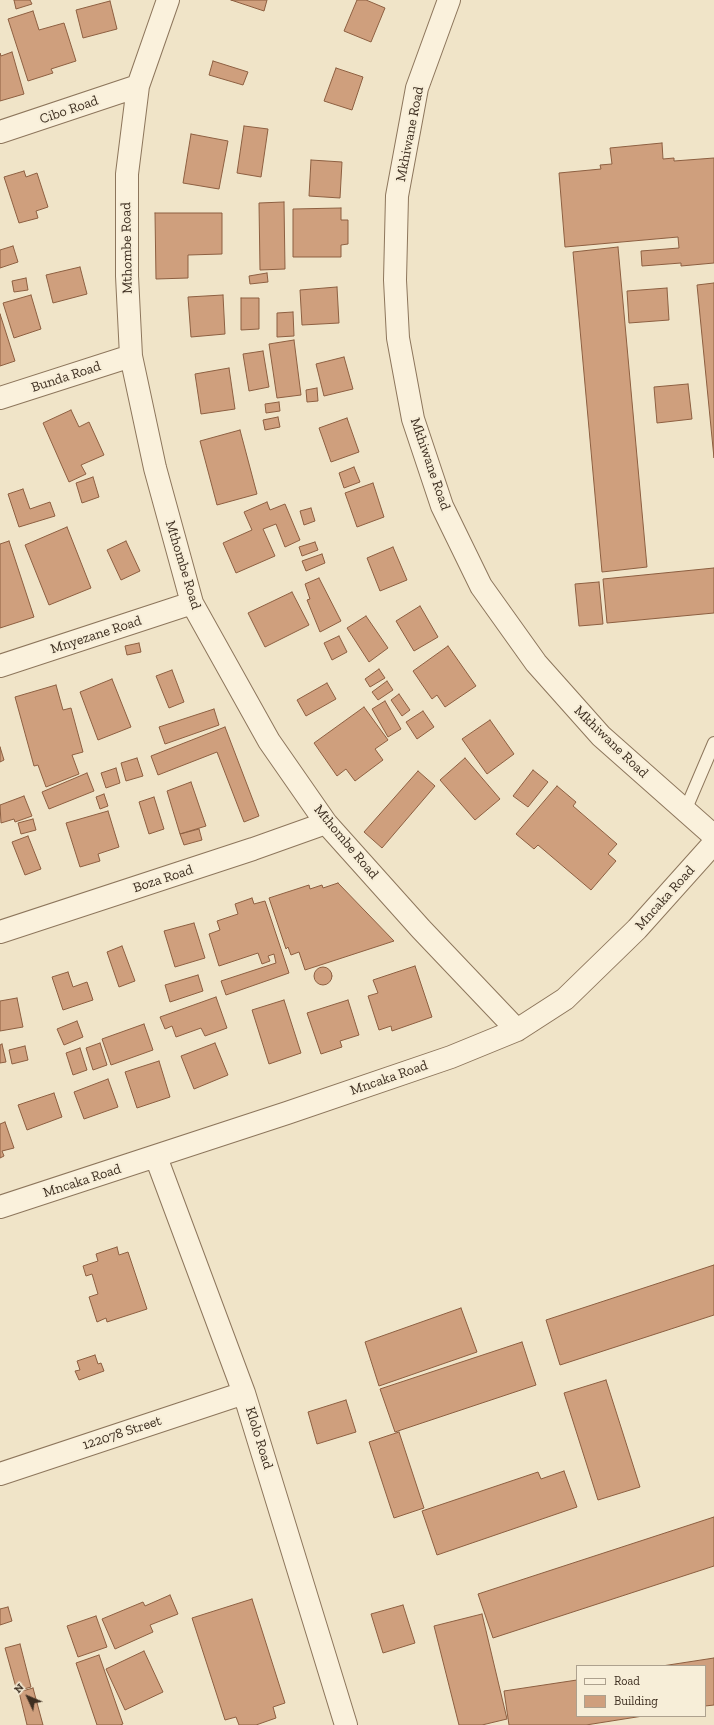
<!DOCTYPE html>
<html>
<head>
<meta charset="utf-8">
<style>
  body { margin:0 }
  #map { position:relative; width:714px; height:1725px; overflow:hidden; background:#f0e4c8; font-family:"Zilla Slab",serif }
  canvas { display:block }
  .legend { position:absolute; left:576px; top:1665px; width:130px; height:52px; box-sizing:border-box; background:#f7eed8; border:1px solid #ada18e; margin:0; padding:5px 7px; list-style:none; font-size:12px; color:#3d2e20 }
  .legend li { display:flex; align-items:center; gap:8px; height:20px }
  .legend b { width:20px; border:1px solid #ada18e }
  .north { position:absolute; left:8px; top:1677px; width:40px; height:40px; -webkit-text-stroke:3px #f7eed8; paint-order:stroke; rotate:314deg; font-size:11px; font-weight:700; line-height:16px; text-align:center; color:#3d2e20 }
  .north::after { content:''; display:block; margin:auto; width:14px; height:18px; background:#3d2e20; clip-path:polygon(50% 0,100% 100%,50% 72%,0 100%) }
</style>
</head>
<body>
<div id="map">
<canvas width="714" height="1725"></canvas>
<ul class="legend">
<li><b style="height:5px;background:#faf1dc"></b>Road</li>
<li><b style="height:11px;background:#cf9f7d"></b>Building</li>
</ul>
<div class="north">N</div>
</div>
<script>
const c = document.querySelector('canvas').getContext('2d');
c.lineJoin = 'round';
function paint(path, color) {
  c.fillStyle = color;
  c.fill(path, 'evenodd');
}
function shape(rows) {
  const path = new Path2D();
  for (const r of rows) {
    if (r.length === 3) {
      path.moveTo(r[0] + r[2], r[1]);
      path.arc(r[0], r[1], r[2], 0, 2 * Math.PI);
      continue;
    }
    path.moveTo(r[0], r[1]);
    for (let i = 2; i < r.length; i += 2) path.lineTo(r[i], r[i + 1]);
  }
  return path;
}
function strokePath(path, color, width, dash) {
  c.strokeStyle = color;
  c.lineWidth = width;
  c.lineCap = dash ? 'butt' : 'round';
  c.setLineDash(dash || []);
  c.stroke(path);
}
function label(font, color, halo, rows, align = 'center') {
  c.font = font + ' "Zilla Slab",serif';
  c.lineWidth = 4;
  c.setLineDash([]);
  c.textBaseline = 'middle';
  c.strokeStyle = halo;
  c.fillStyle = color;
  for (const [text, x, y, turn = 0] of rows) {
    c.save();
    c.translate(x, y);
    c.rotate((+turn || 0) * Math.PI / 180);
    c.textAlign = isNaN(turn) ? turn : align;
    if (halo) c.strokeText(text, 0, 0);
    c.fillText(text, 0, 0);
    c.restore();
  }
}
const building = shape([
  [14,0,30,0,32,4,16,9,14,0],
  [231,0,267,0,264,11,231,0],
  [357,0,366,0,385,8,371,42,344,31,357,0],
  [110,1,117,29,83,38,76,10,110,1],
  [33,11,39,30,64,23,76,61,51,69,53,73,28,81,8,19,33,11],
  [12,52,24,94,0,101,0,53,1,56,12,52],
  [213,61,248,72,243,85,209,75,213,61],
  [336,68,363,77,352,110,324,101,336,68],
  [244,126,268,129,261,177,237,173,244,126],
  [191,134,228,141,219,189,183,183,191,134],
  [662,143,663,159,674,158,674,161,714,158,714,263,681,266,681,263,642,266,641,251,679,248,678,237,565,247,559,173,601,169,600,165,612,164,610,148,662,143],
  [311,160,342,162,340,198,309,196,311,160],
  [24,171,26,177,37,173,48,207,36,211,38,218,19,223,4,177,24,171],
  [284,202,285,269,260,270,259,203,284,202],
  [341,208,341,220,348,220,348,244,341,245,341,257,293,257,293,209,341,208],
  [155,213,222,213,222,254,188,255,188,278,156,279,155,213],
  [13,246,18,262,0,268,0,250,13,246],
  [618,247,647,567,602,572,573,252,618,247],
  [80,267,87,294,53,303,46,275,80,267],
  [267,273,268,282,250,284,249,276,267,273],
  [26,278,28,290,14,292,12,281,26,278],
  [714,283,714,458,697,285,714,283],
  [337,287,339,323,302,325,300,290,337,287],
  [667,288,669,320,629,323,627,291,667,288],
  [31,295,41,329,14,338,3,303,31,295],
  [223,295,225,334,191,337,188,297,223,295],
  [241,298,259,298,259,329,241,330,241,298],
  [293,312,294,336,277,337,277,313,293,312],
  [0,314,15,361,0,366,0,314],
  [294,340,301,395,277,398,269,344,294,340],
  [263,351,269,387,249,391,243,354,263,351],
  [344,357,353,389,324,396,316,364,344,357],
  [229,368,235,409,201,414,195,374,229,368],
  [688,384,692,419,657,423,654,387,688,384],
  [317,388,318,401,307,402,306,390,317,388],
  [279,402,280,411,266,413,265,404,279,402],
  [71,410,79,427,89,422,104,455,81,465,86,474,69,482,43,423,71,410],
  [278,417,280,427,265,430,263,420,278,417],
  [347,418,359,452,331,462,319,428,347,418],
  [240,430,257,494,217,505,200,441,240,430],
  [354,467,360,482,344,488,339,473,354,467],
  [93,477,99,497,82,503,76,483,93,477],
  [373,483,384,517,357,527,345,493,373,483],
  [23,489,30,509,50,502,55,516,19,527,8,494,23,489],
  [267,502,270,510,285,504,300,540,285,547,276,524,263,529,275,556,236,573,223,543,252,530,244,512,267,502],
  [311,508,315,521,304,525,300,511,311,508],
  [67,527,91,588,49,605,25,545,67,527],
  [9,541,34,617,0,628,0,544,9,541],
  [126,541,140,571,121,580,107,550,126,541],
  [315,542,318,550,302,556,299,547,315,542],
  [393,547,407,580,380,591,367,558,393,547],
  [322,554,325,563,306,571,302,561,322,554],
  [714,568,714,613,607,623,603,579,714,568],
  [319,578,341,621,320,632,307,600,310,599,305,584,319,578],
  [599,582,603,624,579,626,575,584,599,582],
  [292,592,309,625,265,647,248,613,292,592],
  [420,606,438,637,414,651,396,621,420,606],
  [366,616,388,648,369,662,347,628,366,616],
  [339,636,347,652,332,660,324,643,339,636],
  [139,643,141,652,127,655,125,646,139,643],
  [448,646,476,686,445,707,437,695,432,699,413,671,448,646],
  [379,669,385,678,370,687,365,679,379,669],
  [172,670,184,702,169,708,156,676,172,670],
  [112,679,131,727,98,740,80,692,112,679],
  [387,681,393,690,378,700,372,692,387,681],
  [327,683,336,699,306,716,297,700,327,683],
  [56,685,63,710,71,708,83,752,72,755,79,774,46,787,38,765,34,766,15,697,56,685],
  [399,694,410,710,402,716,391,700,399,694],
  [385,701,401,729,388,737,372,709,385,701],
  [364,707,388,740,375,749,383,760,355,781,346,769,337,776,314,743,364,707],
  [214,709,219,725,165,744,159,727,214,709],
  [423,711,434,727,417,739,406,722,423,711],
  [490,720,514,754,487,774,462,739,490,720],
  [225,727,259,816,244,822,217,752,158,775,151,756,225,727],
  [0,747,4,760,0,762,0,747],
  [137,758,143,776,126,781,121,763,137,758],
  [465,758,500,799,475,820,440,780,465,758],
  [116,768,120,783,106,788,101,773,116,768],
  [533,770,548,782,528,807,513,796,533,770],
  [418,771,435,786,382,848,364,832,418,771],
  [87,773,94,791,49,809,42,792,87,773],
  [191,782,206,826,180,834,167,791,191,782],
  [557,786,576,802,573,806,617,844,608,854,616,861,591,890,538,845,534,849,516,834,557,786],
  [104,794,108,806,100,809,96,797,104,794],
  [24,796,32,816,15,822,14,819,1,823,0,805,24,796],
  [154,797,164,829,149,834,139,802,154,797],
  [108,811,119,847,98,854,100,861,80,867,66,823,108,811],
  [33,819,36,830,21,834,18,823,33,819],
  [199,829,202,840,184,845,180,834,199,829],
  [28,836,41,869,25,875,12,842,28,836],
  [338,883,394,941,305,970,299,952,291,955,288,947,286,949,269,898,309,885,310,889,322,885,323,888,338,883],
  [252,898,254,904,265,901,289,973,226,995,221,981,276,963,274,954,268,956,270,961,262,964,258,953,219,966,209,934,220,930,217,921,238,914,235,904,252,898],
  [194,923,205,958,175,967,164,931,194,923],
  [122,946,135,981,119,987,107,952,122,946],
  [415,966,432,1017,392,1031,391,1026,379,1030,368,996,378,993,373,980,415,966],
  [323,976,9],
  [68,972,73,987,87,982,93,1000,63,1010,52,977,68,972],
  [198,975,203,991,170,1002,165,985,198,975],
  [216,997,227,1028,205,1036,201,1028,176,1037,172,1026,165,1029,160,1017,216,997],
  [17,998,23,1027,0,1031,0,1001,17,998],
  [284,1000,301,1053,269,1064,252,1010,284,1000],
  [348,1000,359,1035,340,1041,342,1047,321,1054,307,1013,348,1000],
  [77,1021,83,1037,64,1045,57,1029,77,1021],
  [144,1024,153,1050,111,1065,102,1039,144,1024],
  [100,1043,107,1065,93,1070,86,1048,100,1043],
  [215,1043,228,1075,194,1089,181,1056,215,1043],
  [2,1044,6,1062,0,1063,0,1045,2,1044],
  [25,1046,28,1060,12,1064,9,1050,25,1046],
  [80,1048,87,1070,73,1075,66,1053,80,1048],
  [159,1061,170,1097,137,1108,125,1072,159,1061],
  [108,1079,118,1107,84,1119,74,1092,108,1079],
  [54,1093,62,1117,27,1130,18,1105,54,1093],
  [5,1122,14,1148,2,1151,4,1156,0,1158,0,1124,5,1122],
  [117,1247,119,1255,128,1252,147,1309,107,1322,106,1318,97,1322,89,1297,98,1294,92,1274,86,1276,83,1266,98,1261,96,1254,117,1247],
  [714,1265,714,1315,560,1365,546,1320,714,1265],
  [461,1308,477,1352,379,1386,365,1342,461,1308],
  [522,1342,536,1385,395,1432,380,1389,522,1342],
  [95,1355,98,1364,101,1363,104,1371,79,1380,75,1371,80,1370,77,1361,95,1355],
  [606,1380,640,1487,598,1500,564,1393,606,1380],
  [346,1400,356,1432,317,1444,308,1412,346,1400],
  [399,1432,424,1508,394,1518,369,1442,399,1432],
  [564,1471,577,1507,437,1555,422,1511,538,1472,541,1479,564,1471],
  [714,1517,714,1566,493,1638,478,1594,714,1517],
  [170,1595,178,1614,150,1625,153,1632,115,1649,102,1619,143,1602,145,1606,170,1595],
  [252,1599,285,1703,273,1707,276,1718,256,1725,239,1725,236,1717,225,1720,192,1618,252,1599],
  [403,1605,415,1643,383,1653,371,1614,403,1605],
  [8,1607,12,1621,0,1625,0,1609,8,1607],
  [482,1614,507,1719,482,1725,459,1725,434,1626,482,1614],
  [96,1616,107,1647,78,1657,67,1626,96,1616],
  [20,1644,31,1687,17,1691,5,1648,20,1644],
  [144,1651,163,1692,125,1710,106,1669,144,1651],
  [99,1655,123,1724,120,1725,97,1725,76,1663,99,1655],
  [714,1658,714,1705,705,1706,705,1666,662,1666,714,1658],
  [577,1680,577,1716,643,1716,586,1725,509,1725,504,1691,577,1680],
  [33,1688,43,1725,27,1725,19,1692,33,1688]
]);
paint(building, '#cf9f7d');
strokePath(building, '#8d5f41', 1);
const service = shape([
  [685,811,714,743]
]);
const minor = shape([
  [168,0,138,86,127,174,127,276,131,356,155,468,192,603,269,741,326,823,421,929,517,1030],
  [449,0,417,88,397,196,395,280,398,338,413,419,442,506,481,586,536,663,601,736,714,836],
  [0,132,138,86],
  [0,398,131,356],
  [0,666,192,603],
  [0,932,253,849,326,823],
  [156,1157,244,1393,346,1725],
  [0,1207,287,1113,451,1057,517,1030,565,999,637,929,714,843],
  [0,1474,244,1393]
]);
strokePath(service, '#8d765c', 14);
strokePath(minor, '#8d765c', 24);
strokePath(service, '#faf1dc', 12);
strokePath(minor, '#faf1dc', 22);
label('14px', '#3d2e20', '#f7eed8', [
  ["Cibo Road",69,110,-19],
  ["Mkhiwane Road",410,134,-79],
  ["Mthombe Road",127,248,-91],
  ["Bunda Road",66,377,-18],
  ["Mkhiwane Road",430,464,71],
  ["Mthombe Road",183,565,73],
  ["Mnyezane Road",96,635,-18],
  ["Mkhiwane Road",611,742,44],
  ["Mthombe Road",346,842,50],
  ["Boza Road",163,879,-18],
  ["Mncaka Road",665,898,-48],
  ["Mncaka Road",389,1078,-19],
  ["Mncaka Road",82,1181,-18],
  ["122078 Street",122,1433,-18],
  ["Klolo Road",259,1438,73]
]);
</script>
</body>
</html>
